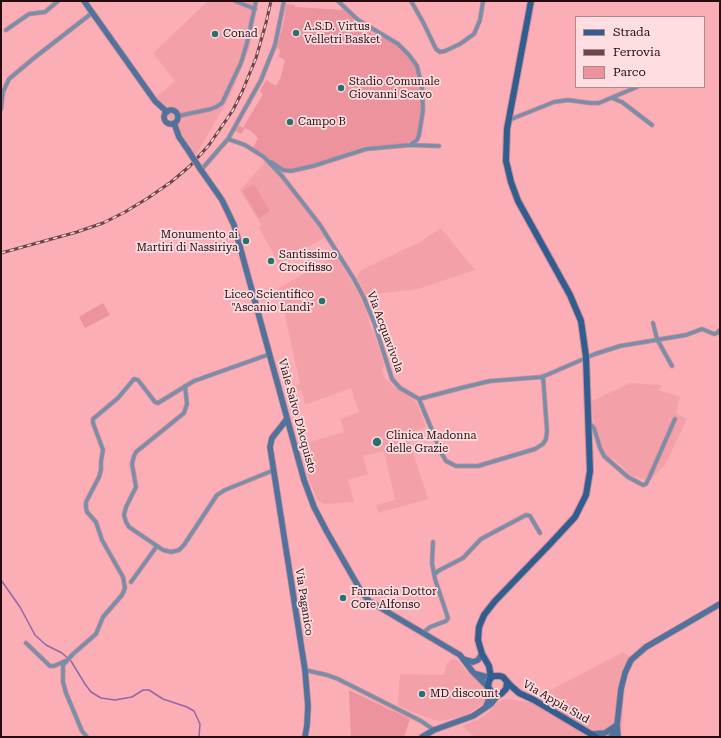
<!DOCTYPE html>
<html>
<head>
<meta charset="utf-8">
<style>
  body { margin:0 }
  #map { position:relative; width:721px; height:738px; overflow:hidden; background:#fbaeb6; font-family:"Roboto Serif",serif }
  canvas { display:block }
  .frame { position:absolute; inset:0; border:2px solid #260b0f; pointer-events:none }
  .legend { position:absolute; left:575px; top:16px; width:130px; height:72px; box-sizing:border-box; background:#fedee0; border:1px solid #a88a8c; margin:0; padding:5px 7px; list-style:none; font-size:12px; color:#260b0f }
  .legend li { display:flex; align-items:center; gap:8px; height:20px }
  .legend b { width:20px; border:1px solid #a88a8c }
</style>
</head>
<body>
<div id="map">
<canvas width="721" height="738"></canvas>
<div class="frame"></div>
<ul class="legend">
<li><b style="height:5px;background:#315e90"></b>Strada</li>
<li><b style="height:5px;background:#6f4348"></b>Ferrovia</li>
<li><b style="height:11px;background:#ec939d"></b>Parco</li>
</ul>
</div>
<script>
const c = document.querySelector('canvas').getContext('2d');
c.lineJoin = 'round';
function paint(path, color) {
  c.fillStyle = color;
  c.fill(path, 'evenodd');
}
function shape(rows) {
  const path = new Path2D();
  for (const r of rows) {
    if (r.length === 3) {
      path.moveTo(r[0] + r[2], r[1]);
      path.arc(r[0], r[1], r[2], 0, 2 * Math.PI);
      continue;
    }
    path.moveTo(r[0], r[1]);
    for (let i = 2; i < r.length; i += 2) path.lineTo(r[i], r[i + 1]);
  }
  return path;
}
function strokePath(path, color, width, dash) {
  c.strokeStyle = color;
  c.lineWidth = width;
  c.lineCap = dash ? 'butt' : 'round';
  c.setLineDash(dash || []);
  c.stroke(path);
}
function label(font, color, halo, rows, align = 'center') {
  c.font = font + ' "Roboto Serif",serif';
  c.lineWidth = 3.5;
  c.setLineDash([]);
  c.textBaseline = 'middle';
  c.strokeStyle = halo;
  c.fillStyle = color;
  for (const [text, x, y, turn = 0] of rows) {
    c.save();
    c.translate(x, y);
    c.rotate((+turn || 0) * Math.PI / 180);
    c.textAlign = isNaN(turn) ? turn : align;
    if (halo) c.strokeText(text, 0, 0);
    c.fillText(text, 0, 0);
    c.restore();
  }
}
paint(shape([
  [208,1,258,1,250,47,230,96,196,155,155,98,175,81,153,53],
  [266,161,282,178,326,237,278,263,259,227,261,225,240,190],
  [441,228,475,270,418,289,366,295,357,278,361,270,420,242],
  [337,255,365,306,370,326,374,333,384,365,382,369,384,377,393,386,413,399,417,404,426,427,407,434,428,499,378,513,376,505,395,500,384,451,363,456,368,474,348,480,354,502,324,504,317,500,306,471,299,445,344,432,340,419,359,412,351,388,305,405,302,390,298,391,296,385,300,384,279,288],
  [630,383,662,385,659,390,680,397,676,413,687,419,665,465,649,481,630,475,617,461,605,455,599,445,590,402],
  [623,652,635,662,629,671,625,683,621,737,475,737,462,726,477,720,488,713,498,702,506,699,528,702],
  [452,659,457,660,468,673,482,684,487,694,486,699,483,704,469,713,463,716,446,720,440,721,434,720,407,710,398,705,400,674,444,675,446,664]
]), '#f4a0a9');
paint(shape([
  [286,4,295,5,295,7,344,10,353,18,353,20,365,27,374,35,375,33,397,46,400,50,403,51,414,63,418,74,420,89,421,106,419,126,417,136,414,140,400,146,365,146,310,166,291,170,285,169,253,148,258,138,251,131,245,128,241,134,235,131,238,125,243,128,263,94,260,91,266,80,276,86,281,77,285,60,279,57,280,49,277,48,284,20],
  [254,184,270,211,259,218,243,191],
  [103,303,110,315,85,328,79,317],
  [349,690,410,719,404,737,351,737]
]), '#ec939d');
strokePath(shape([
  [1,580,20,607,35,635,46,645,62,653,71,661,85,684,91,692,101,698,115,700,132,697,143,690,149,690,163,699,187,707,194,711,200,724,199,737]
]), '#9366ab', 1.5);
const street = shape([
  [235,1,255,9],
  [338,1,358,20,398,44,409,55,417,66,422,88,423,110,419,135,417,140,410,145],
  [411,1,423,22,436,49,440,52,445,51,460,44,474,34,480,20,483,1],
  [6,30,29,14,45,12,58,1],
  [612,98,622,102,652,125],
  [1,109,3,92,9,79,34,58,92,13],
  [178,116,211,109,216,107,222,103,241,63,247,43,256,1],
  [509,120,554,102,568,100,590,103,599,103,637,87],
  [228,139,245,145,264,157,282,176,320,225,354,279,364,298,374,322,392,379,400,388,419,399,461,388,490,381,542,377,595,354,620,346,686,335,702,329,714,334,717,333,720,330],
  [271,162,283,170,291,171,313,166,366,149,410,145,439,146],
  [201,170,228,139,261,80,275,45,284,1],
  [653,323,657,339,672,366],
  [185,386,187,404,184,413,136,452,134,456,132,464,136,487,126,507,124,515,126,522,129,527,163,550,171,552,179,550,184,545,217,495,225,490,274,470],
  [419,399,442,454,446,461,456,466,478,466,535,449,543,444,546,439,547,431,543,376],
  [588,422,594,428,600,448,604,456,628,477,643,485,646,484,649,478,675,419],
  [435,574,438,571,463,558,481,539,526,515,530,516,540,533],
  [131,582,157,546],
  [423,633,430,627,446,621,448,618,435,579,432,563,433,542],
  [26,643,50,666,54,666,65,661],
  [305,670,327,675,338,679,421,721,434,730],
  [87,737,82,731,66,693,63,682,63,665,73,654,96,634,103,617,122,595,125,588,123,577,102,540,96,522,87,512,86,508,86,502,99,477,101,470,101,461,103,450,93,423,93,419,118,398,134,379,138,380,155,402,158,403,194,381,270,354]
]);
const secondary = shape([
  [84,1,155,101,167,112],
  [171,117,7],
  [174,123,179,137,188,150],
  [201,170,222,200,234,225,304,480,314,507,327,532,361,591,369,601,460,655,472,671,488,687],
  [287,419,272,438,270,447,305,670,308,706,307,725,305,737],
  [463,659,473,662,478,660,482,654],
  [476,674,491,678],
  [486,706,489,699,489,690],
  [592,734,605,733,617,725],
  [422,737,434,730,473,716,491,704,498,695],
  [611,737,616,727],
  [618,737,617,725,621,689,625,673,631,660,646,647,720,604]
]);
const primary = shape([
  [491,678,489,666,482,654,478,640,479,627,484,615,495,601,550,544,575,517,586,495,590,471,586,357,581,321,570,295,518,201,511,182,506,161,507,129,531,1],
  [507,683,506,689,501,694,498,695,492,693,488,687,489,681,491,678,494,676,500,676,503,677,510,685,519,693,534,700,596,737]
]);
strokePath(street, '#d08d95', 5);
strokePath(secondary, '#d08d95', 7);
strokePath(primary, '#d08d95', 8);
strokePath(street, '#778fab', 3.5);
strokePath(secondary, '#4f739c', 5.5);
strokePath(primary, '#315e90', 6);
const rail = shape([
  [1,253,77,232,103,223,125,212,148,198,171,182,190,166,209,145,233,110,242,92,256,58,266,23,271,1]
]);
strokePath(rail, '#6f4348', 3);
strokePath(rail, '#fedee0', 1.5, [4.5]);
const secondaryBridge = shape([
  [188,150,201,170]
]);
strokePath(secondaryBridge, '#d08d95', 7, []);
strokePath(secondaryBridge, '#4f739c', 5.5);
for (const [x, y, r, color] of [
  [296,33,4,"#277270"],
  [215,34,4,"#277270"],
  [341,88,4,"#277270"],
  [290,122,4,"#277270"],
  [246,241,4,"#277270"],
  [271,261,4,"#277270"],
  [322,301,4,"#277270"],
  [377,442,5,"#277270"],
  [343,598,4,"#277270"],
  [422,694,4,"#277270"]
]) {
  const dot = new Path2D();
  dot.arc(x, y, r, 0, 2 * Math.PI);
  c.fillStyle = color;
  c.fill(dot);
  strokePath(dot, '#fedee0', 1.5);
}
label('11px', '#260b0f', '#fedee0', [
  ["A.S.D. Virtus",304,27],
  ["Velletri Basket",304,40],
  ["Conad",223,34],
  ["Stadio Comunale",349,82],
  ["Giovanni Scavo",349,95],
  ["Campo B",298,122],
  ["Monumento ai",238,235,"right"],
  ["Martiri di Nassiriya",238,248,"right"],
  ["Santissimo",279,255],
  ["Crocifisso",279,268],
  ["Liceo Scientifico",314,295,"right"],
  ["\"Ascanio Landi\"",314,308,"right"],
  ["Clinica Madonna",386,436],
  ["delle Grazie",386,449],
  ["Farmacia Dottor",351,592],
  ["Core Alfonso",351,605],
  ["MD discount",430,694]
], 'left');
label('11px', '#260b0f', '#fedee0', [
  ["Via Acquavivola",385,332,70],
  ["Viale Salvo D'Acquisto",297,416,75],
  ["Via Paganico",304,602,81],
  ["Via Appia Sud",556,702,30]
]);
</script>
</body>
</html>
